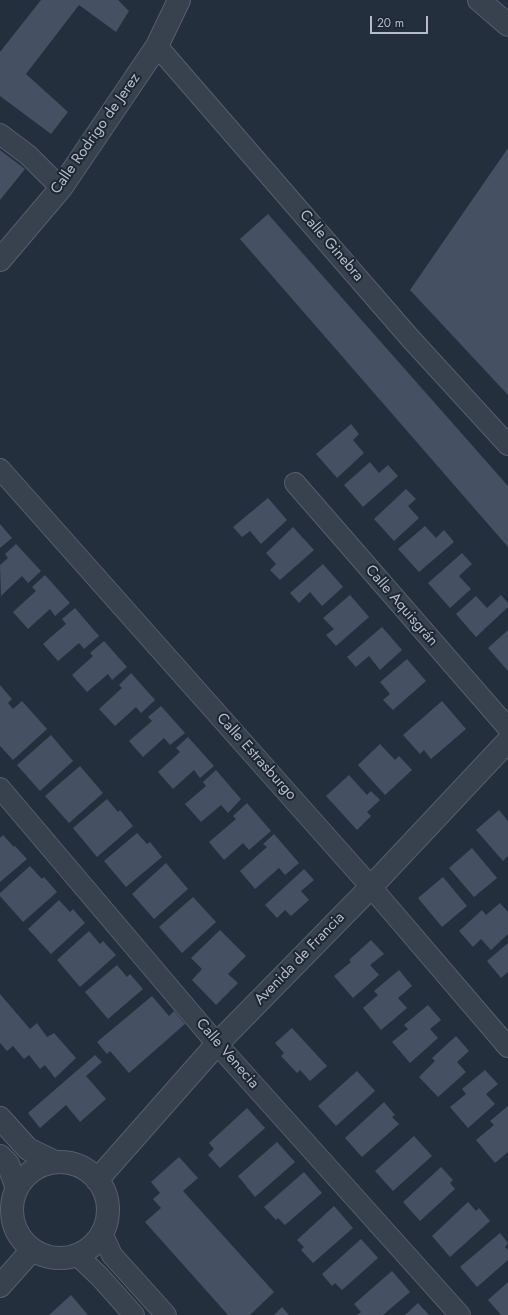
<!DOCTYPE html>
<html>
<head>
<meta charset="utf-8">
<style>
  body { margin:0 }
  #map { position:relative; width:508px; height:1315px; overflow:hidden; background:#242f3e; font-family:Jost,sans-serif }
  canvas { display:block }
  .scale { position:absolute; left:370px; top:16px; width:58px; height:18px; box-sizing:border-box; border:2px solid #b4bcc9; border-top:0; padding-left:5px; font-size:12px; line-height:14px; white-space:nowrap; color:#b4bcc9; -webkit-text-stroke:3px #1d2633; paint-order:stroke }
</style>
</head>
<body>
<div id="map">
<canvas width="508" height="1315"></canvas>
<div class="scale">20 m</div>
</div>
<script>
const c = document.querySelector('canvas').getContext('2d');
c.lineJoin = 'round';
function paint(path, color) {
  c.fillStyle = color;
  c.fill(path, 'evenodd');
}
function shape(rows) {
  const path = new Path2D();
  for (const r of rows) {
    if (r.length === 3) {
      path.moveTo(r[0] + r[2], r[1]);
      path.arc(r[0], r[1], r[2], 0, 2 * Math.PI);
      continue;
    }
    path.moveTo(r[0], r[1]);
    for (let i = 2; i < r.length; i += 2) path.lineTo(r[i], r[i + 1]);
  }
  return path;
}
function strokePath(path, color, width, dash) {
  c.strokeStyle = color;
  c.lineWidth = width;
  c.lineCap = dash ? 'butt' : 'round';
  c.setLineDash(dash || []);
  c.stroke(path);
}
function label(font, color, halo, rows, align = 'center') {
  c.font = font + ' Jost,sans-serif';
  c.lineWidth = 4;
  c.setLineDash([]);
  c.textBaseline = 'middle';
  c.strokeStyle = halo;
  c.fillStyle = color;
  for (const [text, x, y, turn = 0] of rows) {
    c.save();
    c.translate(x, y);
    c.rotate((+turn || 0) * Math.PI / 180);
    c.textAlign = isNaN(turn) ? turn : align;
    if (halo) c.strokeText(text, 0, 0);
    c.fillText(text, 0, 0);
    c.restore();
  }
}
paint(shape([
  [41,0,118,0,129,11,116,32,79,5,26,74,68,112,51,134,0,96,0,52],
  [508,148,508,395,410,290],
  [0,150,25,169,0,200],
  [268,214,508,486,508,547,240,239],
  [351,424,359,434,353,440,364,453,337,478,316,454],
  [370,462,379,473,388,465,398,476,363,507,344,485],
  [406,489,416,499,408,506,419,518,394,541,374,519],
  [268,498,287,520,261,544,250,531,242,537,233,527],
  [0,524,12,538,0,548],
  [425,526,436,538,444,530,454,542,419,572,398,549],
  [293,527,314,550,280,580,270,570,276,564,266,553],
  [16,544,41,571,28,583,22,576,1,596,0,565,8,558,5,554],
  [462,553,472,564,459,576,471,589,450,608,428,583],
  [323,564,343,587,322,606,310,592,299,603,290,593],
  [45,575,70,603,55,616,50,609,28,629,13,612,36,591,32,587],
  [350,595,369,617,336,646,326,635,334,629,323,618],
  [501,595,508,603,508,607,476,637,456,614,476,596,487,608],
  [75,608,99,636,84,649,79,643,58,661,43,644,66,624,62,619],
  [382,627,402,650,380,670,369,656,356,667,347,657],
  [508,630,508,671,488,648],
  [104,641,127,667,112,680,108,674,87,692,72,675,93,656,90,653],
  [407,659,426,681,393,710,383,700,390,694,380,682],
  [131,673,155,700,141,713,136,707,115,726,99,709,122,688,119,685],
  [0,685,12,699,8,703,13,709,22,701,47,729,13,760,0,746],
  [442,701,466,729,431,759,424,750,420,754,403,735],
  [161,706,185,733,170,745,164,738,143,757,129,741,152,721,148,717],
  [51,735,73,761,40,791,17,765],
  [188,737,214,766,200,778,194,770,173,789,158,772,180,752,176,748],
  [380,744,395,760,399,756,412,770,385,795,358,765],
  [80,766,103,793,69,823,45,796],
  [216,770,241,799,228,813,221,805,201,822,185,804,206,786,203,782],
  [349,775,367,795,371,791,380,800,367,812,371,816,357,830,326,796],
  [107,799,118,812,120,810,133,826,97,857,73,828],
  [247,803,271,831,249,850,243,843,224,860,209,842,236,819,233,816],
  [499,810,508,821,508,856,503,861,476,830],
  [137,833,147,844,150,842,162,857,126,887,104,861],
  [274,834,299,863,285,875,279,868,255,889,240,871,267,847,263,844],
  [3,835,14,847,15,846,27,859,0,882,0,838],
  [472,848,497,878,474,897,449,868],
  [166,863,188,889,154,919,132,894],
  [30,866,42,879,44,877,57,892,23,922,0,896,0,893],
  [304,869,314,880,301,891,309,900,291,916,285,910,277,918,265,905],
  [443,877,467,906,442,927,418,898],
  [193,897,216,922,182,953,159,927],
  [59,900,70,912,73,909,85,923,51,954,28,929],
  [500,903,508,912,508,934,491,950,481,939,473,947,459,931,482,910,486,915],
  [220,930,246,956,228,974,238,983,216,1005,192,980,202,969,191,958],
  [89,931,100,944,103,941,116,955,80,987,57,960],
  [371,940,384,954,370,965,379,975,353,998,334,976,351,962,349,960],
  [508,943,508,972,501,978,487,961],
  [117,965,127,977,130,974,143,989,108,1019,85,992],
  [399,970,412,986,398,998,407,1008,381,1030,363,1008,378,995,374,991],
  [0,994,30,1029,37,1023,47,1037,54,1033,76,1058,55,1078,45,1065,40,1069,29,1055,24,1059,13,1046,7,1051,0,1043],
  [152,996,169,1016,174,1011,185,1024,129,1073,110,1051,107,1054,97,1042],
  [428,1005,441,1020,430,1029,438,1038,410,1063,392,1042,408,1029,404,1025],
  [292,1028,327,1066,310,1081,300,1070,297,1073,281,1056,284,1053,275,1043],
  [456,1036,469,1051,457,1062,466,1072,438,1097,419,1077,435,1061,432,1058],
  [95,1055,102,1062,86,1076,106,1099,80,1122,66,1105,40,1128,28,1113],
  [485,1070,498,1084,486,1094,495,1104,468,1128,450,1107,466,1094,462,1089],
  [357,1071,375,1091,336,1126,318,1106],
  [384,1102,395,1115,392,1117,399,1124,362,1157,345,1138],
  [508,1106,508,1152,495,1163,476,1140,494,1125,490,1121],
  [247,1108,265,1128,220,1168,208,1155,214,1149,209,1143],
  [414,1136,432,1156,393,1191,375,1171],
  [277,1142,295,1162,255,1197,238,1176],
  [179,1157,198,1178,183,1191,274,1292,250,1315,228,1315,145,1222,161,1208,153,1199,160,1193,151,1182],
  [441,1167,453,1180,450,1183,455,1189,420,1221,403,1202],
  [304,1172,322,1193,285,1225,278,1218,276,1220,264,1207],
  [468,1202,476,1211,479,1208,490,1221,450,1257,432,1236],
  [334,1206,353,1228,313,1263,301,1250,304,1247,297,1240],
  [500,1233,508,1243,505,1247,508,1250,508,1260,477,1287,460,1267],
  [361,1239,378,1258,342,1290,335,1283,332,1286,322,1274],
  [392,1271,410,1292,383,1315,357,1315,361,1312,354,1304],
  [508,1282,508,1315,501,1315,488,1300],
  [71,1295,88,1315,49,1315],
  [418,1303,429,1315,405,1315],
  [282,1307,289,1315,274,1315]
]), '#455162');
const minor = shape([
  [157,46,410,338,508,445],
  [0,134,28,155,61,188],
  [0,469,371,887,508,1047],
  [295,483,508,728],
  [0,788,217,1044,460,1315],
  [102,1233,112,1255,166,1315],
  [77,1255,100,1277,134,1315]
]);
const tertiary = shape([
  [479,0,508,25],
  [0,260,61,188,157,46,179,0],
  [0,1118,28,1149,55,1162],
  [0,1156,8,1164,17,1188],
  [60,1210,48],
  [97,1180,217,1044,371,887,508,741],
  [0,1286,32,1250]
]);
strokePath(minor, '#565f6c', 22);
strokePath(tertiary, '#565f6c', 24);
strokePath(minor, '#38414e', 20);
strokePath(tertiary, '#38414e', 22);
label('15px', '#b4bcc9', '#1d2633', [
  ["Calle Rodrigo de Jerez",96,134,-55],
  ["Calle Ginebra",331,246,49],
  ["Calle Aquisgrán",401,606,49],
  ["Calle Estrasburgo",256,757,48],
  ["Avenida de Francia",300,959,-46],
  ["Calle Venecia",227,1054,49]
]);
</script>
</body>
</html>
